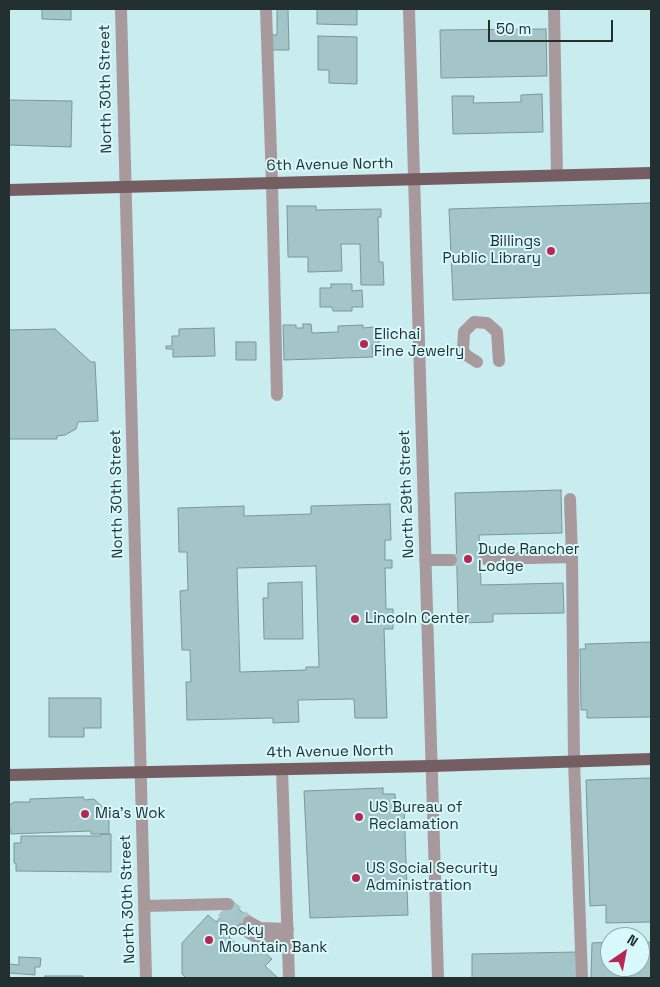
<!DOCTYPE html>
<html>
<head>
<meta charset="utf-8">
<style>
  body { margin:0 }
  #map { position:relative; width:660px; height:987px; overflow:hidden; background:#c9ecef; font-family:"Space Grotesk",sans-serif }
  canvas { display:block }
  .frame { position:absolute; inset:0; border:10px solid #223031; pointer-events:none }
  .north { position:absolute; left:600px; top:927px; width:50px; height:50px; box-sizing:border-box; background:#d7f9fc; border:1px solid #8fa9ab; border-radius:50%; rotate:33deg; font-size:14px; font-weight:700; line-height:20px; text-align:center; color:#223031 }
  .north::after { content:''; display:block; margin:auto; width:18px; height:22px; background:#b72752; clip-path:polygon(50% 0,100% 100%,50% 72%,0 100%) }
  .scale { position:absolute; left:488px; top:20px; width:125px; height:22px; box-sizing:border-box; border:2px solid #223031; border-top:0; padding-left:6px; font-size:15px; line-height:18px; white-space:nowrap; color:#223031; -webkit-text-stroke:4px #d7f9fc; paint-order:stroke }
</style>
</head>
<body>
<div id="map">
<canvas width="660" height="987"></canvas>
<div class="frame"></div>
<div class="north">N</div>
<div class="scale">50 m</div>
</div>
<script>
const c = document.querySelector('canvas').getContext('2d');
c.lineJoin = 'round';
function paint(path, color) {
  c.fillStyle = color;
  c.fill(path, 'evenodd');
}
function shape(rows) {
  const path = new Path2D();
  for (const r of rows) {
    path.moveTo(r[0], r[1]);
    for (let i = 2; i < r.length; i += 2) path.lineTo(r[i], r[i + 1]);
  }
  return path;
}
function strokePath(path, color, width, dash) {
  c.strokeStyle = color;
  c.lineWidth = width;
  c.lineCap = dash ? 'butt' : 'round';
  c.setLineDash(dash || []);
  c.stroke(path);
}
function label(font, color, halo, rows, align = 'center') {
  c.font = font + ' "Space Grotesk",sans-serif';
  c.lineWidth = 4;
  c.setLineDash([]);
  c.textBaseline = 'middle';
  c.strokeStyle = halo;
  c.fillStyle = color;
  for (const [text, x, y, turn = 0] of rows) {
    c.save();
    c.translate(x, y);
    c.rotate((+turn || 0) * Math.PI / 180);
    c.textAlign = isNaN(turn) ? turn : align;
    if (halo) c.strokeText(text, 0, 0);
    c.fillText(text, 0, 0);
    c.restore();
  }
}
const building = shape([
  [42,9,71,9,71,20,42,19,42,9],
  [277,9,288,9,289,50,272,50,271,35,277,35,277,9],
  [317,9,357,9,357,25,317,24,317,9],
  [546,29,547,76,441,78,440,30,546,29],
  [318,36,357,37,357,84,329,83,329,70,318,70,318,36],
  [542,94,543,132,453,134,452,96,474,96,473,103,521,102,521,95,542,94],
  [9,100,72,101,71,147,9,145,9,100],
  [651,203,651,293,453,300,449,209,651,203],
  [287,206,316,206,316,210,381,209,381,217,378,217,379,262,383,262,384,285,361,285,360,244,341,244,342,271,308,272,308,257,288,257,287,206],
  [331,284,352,284,352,291,362,290,363,307,352,307,352,311,333,311,332,307,320,307,320,288,331,288,331,284],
  [303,324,311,324,312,333,338,332,338,326,363,325,363,328,374,327,374,336,379,336,379,344,372,345,373,357,284,360,283,325,296,325,296,328,303,328,303,324],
  [214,328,215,356,173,357,173,349,166,349,166,346,172,346,172,336,179,336,179,329,214,328],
  [55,329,91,362,95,362,98,421,78,422,76,429,65,435,57,436,57,439,9,439,9,330,55,329],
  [236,342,256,342,256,360,236,360,236,342],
  [561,490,562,533,479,535,481,585,563,583,564,613,493,614,493,622,461,623,461,612,458,613,455,493,561,490],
  [390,504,391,540,385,540,385,560,392,560,392,568,385,568,386,609,393,609,393,629,384,629,387,718,355,718,354,699,298,700,299,722,273,723,273,718,187,720,186,682,191,682,190,650,182,650,180,591,188,590,187,552,179,552,178,508,244,506,244,516,311,514,311,506,390,504],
  [316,566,319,667,306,667,306,670,240,672,237,568,316,566],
  [302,582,303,639,264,639,263,598,268,598,268,583,302,582],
  [651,642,651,717,587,718,587,710,581,710,580,649,586,649,585,644,651,642],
  [49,698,101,698,101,728,84,728,84,737,49,737,49,698],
  [651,778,651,922,606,923,606,905,590,906,586,780,651,778],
  [383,788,383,794,395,794,396,806,404,807,408,915,310,918,304,791,383,788],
  [83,797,85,800,94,799,109,813,109,834,91,834,91,831,11,834,11,830,9,827,9,805,14,802,30,802,30,799,83,797],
  [101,834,111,834,111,872,16,871,16,863,14,863,14,843,21,843,21,836,101,836,101,834],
  [233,904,248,917,229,937,246,953,255,944,272,959,265,966,278,978,186,978,182,974,182,943,208,915,216,922,233,904],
  [610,942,610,967,640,967,640,943,651,942,651,978,591,978,592,943,610,942],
  [578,952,578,978,472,978,472,954,578,952],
  [19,957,41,958,40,967,35,967,35,975,9,973,9,964,19,965,19,957],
  [45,976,83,976,83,978,44,978,45,976]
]);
paint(building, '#a3c5c8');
strokePath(building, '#78989b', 1);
strokePath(shape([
  [451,560,485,559],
  [228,904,249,922],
  [222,911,242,929]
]), '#a8c6c9', 12, [12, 6]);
strokePath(shape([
  [121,9,146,978],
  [266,9,272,183,277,395],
  [409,9,438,978],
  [554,9,557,175],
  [477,362,466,355,463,350,464,332,474,322,487,323,497,332,499,361],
  [570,499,572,557],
  [485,559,572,557,574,761,582,978],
  [425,560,451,560],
  [282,769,289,978],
  [144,906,228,904],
  [249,922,260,928,288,929],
  [242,929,258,938,288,939]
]), '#a89a9c', 12);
strokePath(shape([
  [9,190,651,173],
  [9,775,432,766,651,759]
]), '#755e61', 12);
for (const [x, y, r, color] of [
  [551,251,5,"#b72752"],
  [364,344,5,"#b72752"],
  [468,559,5,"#b72752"],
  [355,619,5,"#b72752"],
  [85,814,5,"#b72752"],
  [359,817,5,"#b72752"],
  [356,878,5,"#b72752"],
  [209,940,5,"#b72752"]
]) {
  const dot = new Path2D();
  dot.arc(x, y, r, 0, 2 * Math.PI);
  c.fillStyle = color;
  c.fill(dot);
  strokePath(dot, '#d7f9fc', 2);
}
label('15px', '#223031', '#d7f9fc', [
  ["North 30th Street",106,89,-91],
  ["6th Avenue North",330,165,-1],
  ["North 30th Street",117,494,-91],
  ["North 29th Street",407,494,-92],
  ["4th Avenue North",330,752,-1],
  ["North 30th Street",128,899,-92]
]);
label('15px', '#223031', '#d7f9fc', [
  ["Billings",541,242,"right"],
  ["Public Library",541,259,"right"],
  ["Elichai",374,335],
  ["Fine Jewelry",374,352],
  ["Dude Rancher",478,550],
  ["Lodge",478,567],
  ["Lincoln Center",365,619],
  ["US Bureau of",369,808],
  ["Reclamation",369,825],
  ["Mia's Wok",95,814],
  ["US Social Security",366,869],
  ["Administration",366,886],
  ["Rocky",219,931],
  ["Mountain Bank",219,948]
], 'left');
</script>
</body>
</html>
